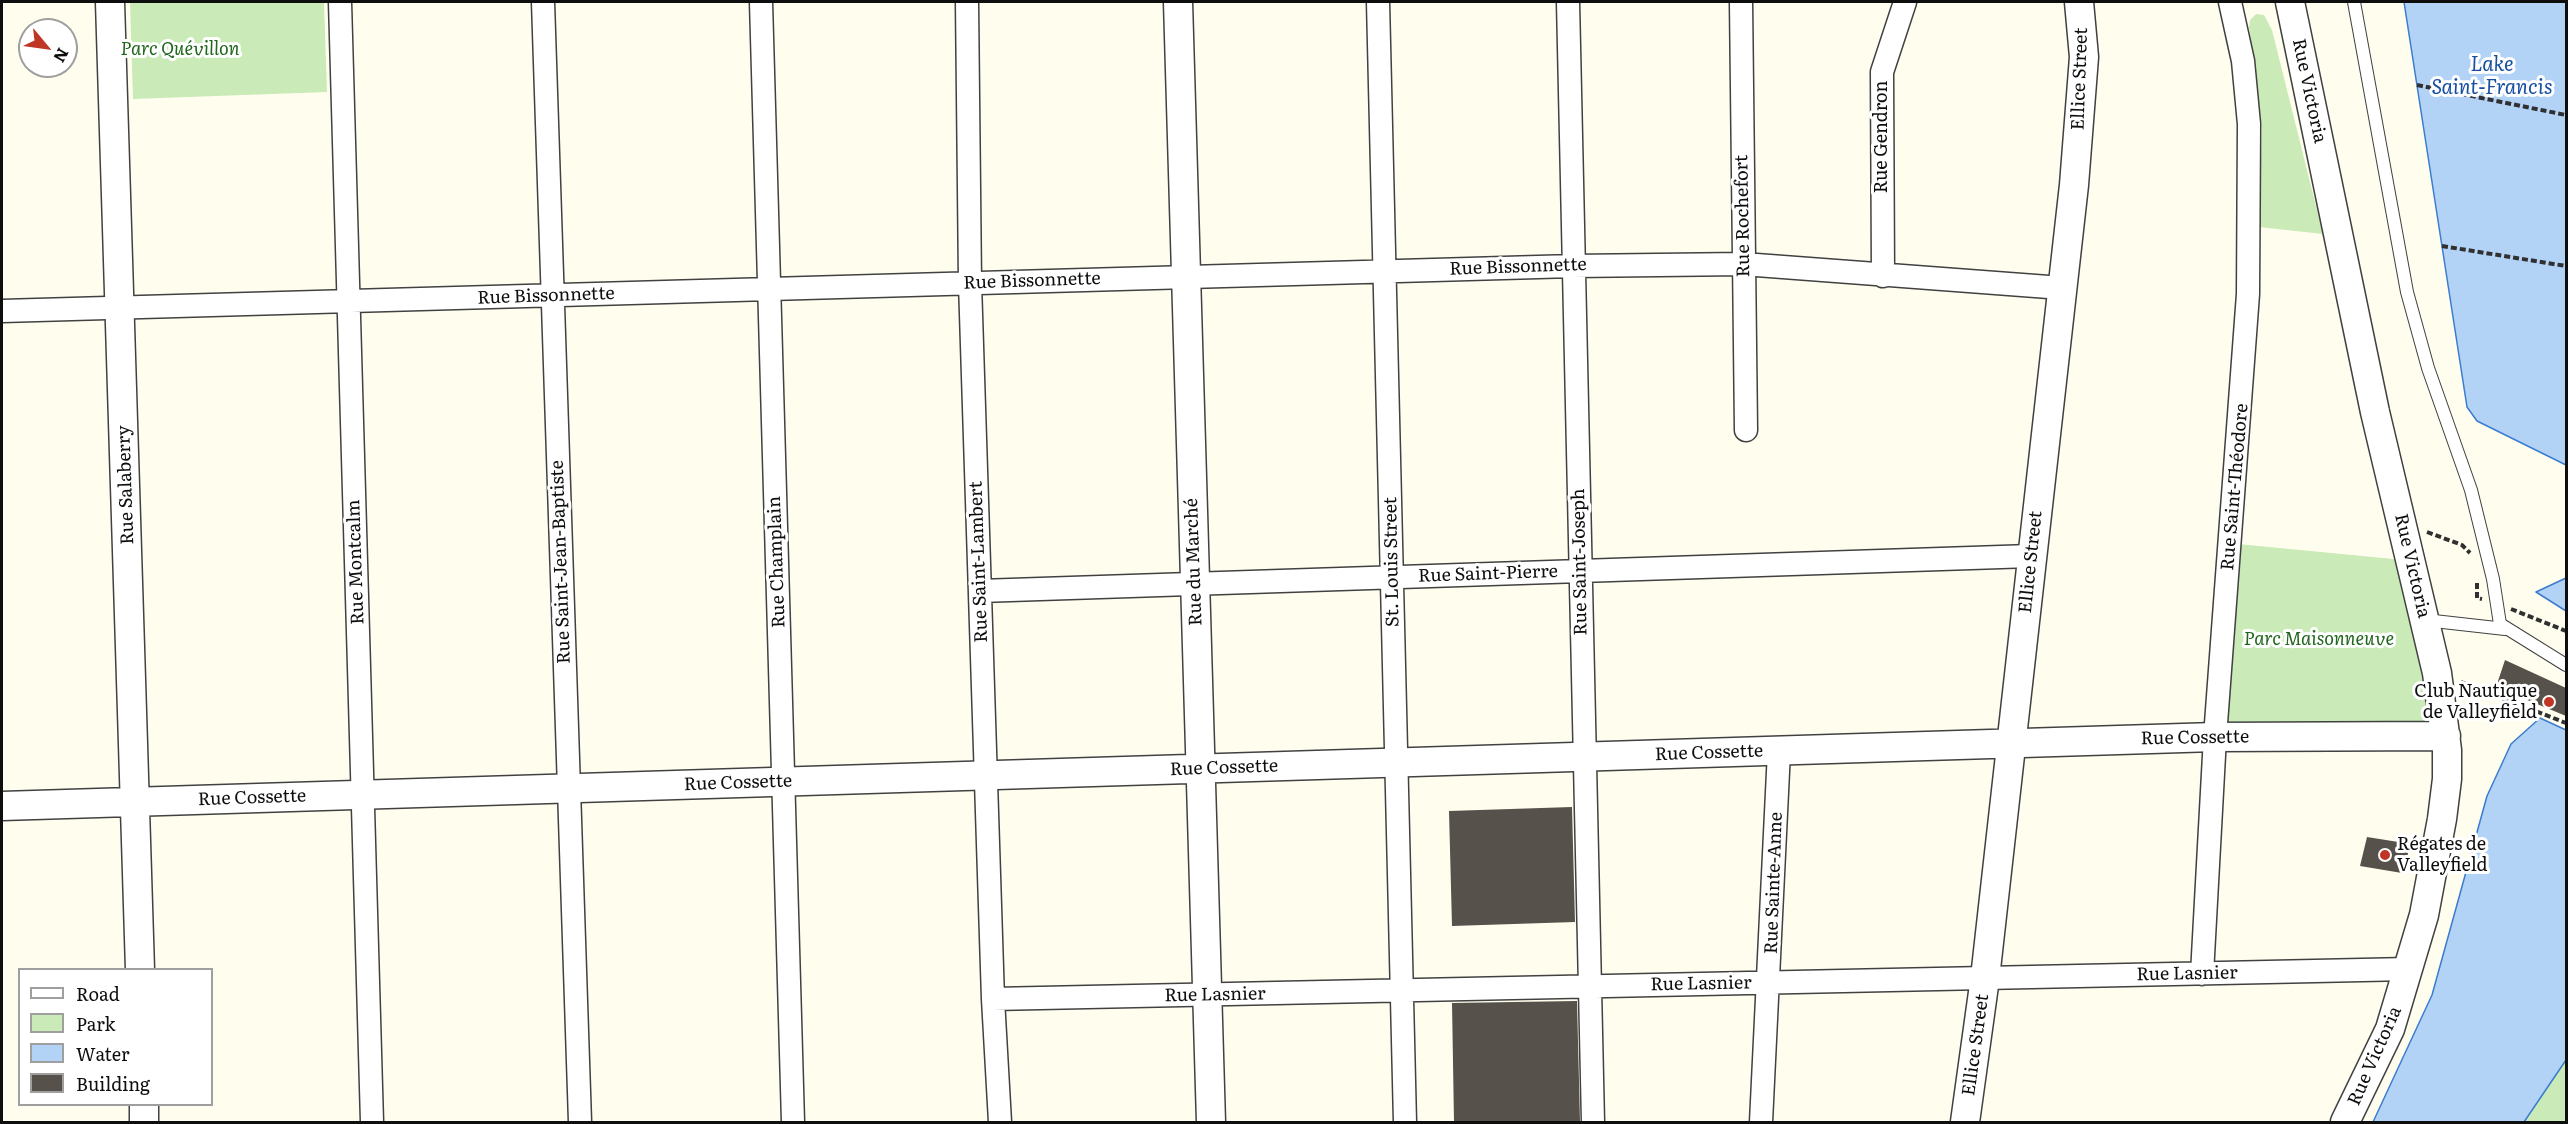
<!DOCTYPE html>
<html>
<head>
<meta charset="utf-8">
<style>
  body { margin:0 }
  #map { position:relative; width:2568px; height:1124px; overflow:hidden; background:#fffeee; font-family:Literata,serif }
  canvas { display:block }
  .frame { position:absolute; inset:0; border:3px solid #0e0e0e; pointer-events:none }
  .legend { position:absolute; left:18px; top:968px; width:195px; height:138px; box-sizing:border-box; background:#fff; border:2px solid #9f9f9f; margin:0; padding:8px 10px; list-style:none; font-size:18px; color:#0e0e0e }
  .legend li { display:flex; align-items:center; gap:12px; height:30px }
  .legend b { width:30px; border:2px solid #9f9f9f }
  .north { position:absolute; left:18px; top:18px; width:60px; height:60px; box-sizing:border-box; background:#fff; border:2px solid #9f9f9f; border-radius:50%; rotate:119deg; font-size:16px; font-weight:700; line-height:24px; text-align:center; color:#0e0e0e }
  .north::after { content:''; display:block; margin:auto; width:21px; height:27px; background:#bf3625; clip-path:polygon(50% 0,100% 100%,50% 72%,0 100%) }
</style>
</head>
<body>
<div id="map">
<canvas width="2568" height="1124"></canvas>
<div class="frame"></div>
<ul class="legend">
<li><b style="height:8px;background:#fff"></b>Road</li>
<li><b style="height:16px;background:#caeab8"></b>Park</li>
<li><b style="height:16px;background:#b3d3f6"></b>Water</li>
<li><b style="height:16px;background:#56514a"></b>Building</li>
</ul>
<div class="north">N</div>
</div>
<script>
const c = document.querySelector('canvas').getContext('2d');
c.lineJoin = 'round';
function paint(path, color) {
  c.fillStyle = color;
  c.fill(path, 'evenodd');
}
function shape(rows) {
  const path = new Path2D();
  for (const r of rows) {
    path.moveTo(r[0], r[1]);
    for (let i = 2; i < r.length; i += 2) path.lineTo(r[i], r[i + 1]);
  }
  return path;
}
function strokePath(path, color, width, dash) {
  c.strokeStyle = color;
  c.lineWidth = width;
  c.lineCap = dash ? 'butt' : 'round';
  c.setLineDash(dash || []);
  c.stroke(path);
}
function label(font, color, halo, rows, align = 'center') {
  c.font = font + ' Literata,serif';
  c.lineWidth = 6;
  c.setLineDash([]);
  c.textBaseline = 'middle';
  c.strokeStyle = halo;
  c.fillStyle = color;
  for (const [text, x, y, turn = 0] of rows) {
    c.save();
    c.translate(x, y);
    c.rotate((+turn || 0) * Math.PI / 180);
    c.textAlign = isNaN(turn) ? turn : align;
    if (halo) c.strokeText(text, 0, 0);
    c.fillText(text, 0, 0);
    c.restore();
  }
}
paint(shape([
  [130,2,324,2,327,92,133,99],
  [2256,14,2264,15,2272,30,2323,234,2259,227,2262,127,2249,27,2250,20],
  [2238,544,2404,560,2433,729,2224,729],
  [2566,1060,2566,1122,2524,1122]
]), '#caeab8');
const water = shape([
  [2404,2,2566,2,2566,465,2477,421,2467,407,2404,2],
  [2566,578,2566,611,2536,592,2566,578],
  [2540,718,2566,730,2566,1060,2524,1122,2373,1122,2432,995,2487,796,2511,744,2540,718]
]);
paint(water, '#b3d3f6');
strokePath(water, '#3a7cce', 1.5);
paint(shape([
  [2505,660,2566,688,2566,716,2496,687],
  [1572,807,1575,922,1452,926,1449,811],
  [2367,837,2411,844,2402,873,2360,866],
  [1577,1001,1580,1122,1454,1122,1452,1003]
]), '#56514a');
const service = shape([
  [2354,2,2407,292,2428,368,2471,490,2493,579,2500,624,2566,665],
  [2425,620,2505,629]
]);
const minor = shape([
  [340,2,372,1122],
  [543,2,580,1122],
  [761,2,793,1122],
  [967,2,970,283,993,999,1000,1122],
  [1378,2,1405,1122],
  [1568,2,1593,1122],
  [1741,2,1746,430],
  [1883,276,1882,72,1905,2],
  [2,311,1573,266,1743,264,2062,288],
  [980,591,2031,556],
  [2202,974,2215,737,2248,294,2249,124,2243,61,2230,2],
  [993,999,2409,969],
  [1761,1122,1779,751]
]);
const tertiary = shape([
  [110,2,140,970],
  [1178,2,1211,1122],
  [2290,2,2375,412,2437,673,2447,750,2447,779,2442,819,2424,915,2390,1029,2345,1122],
  [2,806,2215,737,2446,736],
  [144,1104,144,1122],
  [1965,1122,1985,978,2074,185,2084,57,2079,2]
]);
strokePath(service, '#414141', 14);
strokePath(minor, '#414141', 25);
strokePath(tertiary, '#414141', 31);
strokePath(shape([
  [2417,85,2566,115],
  [2442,246,2566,266],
  [2427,532,2462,545,2470,553],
  [2477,583,2477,598,2482,599],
  [2511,609,2566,631],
  [2461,682,2566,723]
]), '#303030', 4, [6, 3]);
strokePath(service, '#fff', 12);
strokePath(minor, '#fff', 22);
strokePath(tertiary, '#fff', 28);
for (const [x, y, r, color] of [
  [2549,702,6,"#bf3625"],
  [2385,855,6,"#bf3625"]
]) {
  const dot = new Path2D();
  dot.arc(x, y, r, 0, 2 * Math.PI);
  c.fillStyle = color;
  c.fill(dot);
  strokePath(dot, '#fff', 2);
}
label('italic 18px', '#21661d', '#fff', [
  ["Parc Quévillon",180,50],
  ["Parc Maisonneuve",2319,640]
]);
label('18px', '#0e0e0e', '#fff', [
  ["Ellice Street",2080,79,-88],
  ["Rue Victoria",2309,91,78],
  ["Rue Gendron",1882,137,-90],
  ["Rue Rochefort",1743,216,-91],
  ["Rue Bissonnette",1518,267,-2],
  ["Rue Bissonnette",1032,281,-2],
  ["Rue Bissonnette",546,296,-2],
  ["Rue Salaberry",126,485,-92],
  ["Rue Saint-Théodore",2235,487,-85],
  ["Rue Montcalm",356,562,-92],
  ["Rue Saint-Jean-Baptiste",561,562,-92],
  ["Rue Champlain",777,562,-92],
  ["Rue Saint-Lambert",979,562,-92],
  ["Rue du Marché",1194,562,-92],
  ["St. Louis Street",1392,562,-91],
  ["Rue Saint-Joseph",1580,562,-91],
  ["Ellice Street",2031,562,-84],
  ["Rue Victoria",2412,566,77],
  ["Rue Saint-Pierre",1488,574,-2],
  ["Rue Cossette",2195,738,-1],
  ["Rue Cossette",1709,753,-2],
  ["Rue Cossette",1224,768,-2],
  ["Rue Cossette",738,783,-2],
  ["Rue Cossette",252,798,-2],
  ["Rue Sainte-Anne",1774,883,-88],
  ["Rue Lasnier",2187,974,-1],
  ["Rue Lasnier",1701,984,-1],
  ["Rue Lasnier",1215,995,-1],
  ["Ellice Street",1976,1045,-82],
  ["Rue Victoria",2375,1056,-66]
]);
label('18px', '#0e0e0e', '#fff', [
  ["Club Nautique",2537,692],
  ["de Valleyfield",2537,713],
  ["Régates de",2397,845,"left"],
  ["Valleyfield",2397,866,"left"]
], 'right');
label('italic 20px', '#164ea0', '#fff', [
  ["Lake",2492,65],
  ["Saint-Francis",2492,88]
]);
</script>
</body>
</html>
